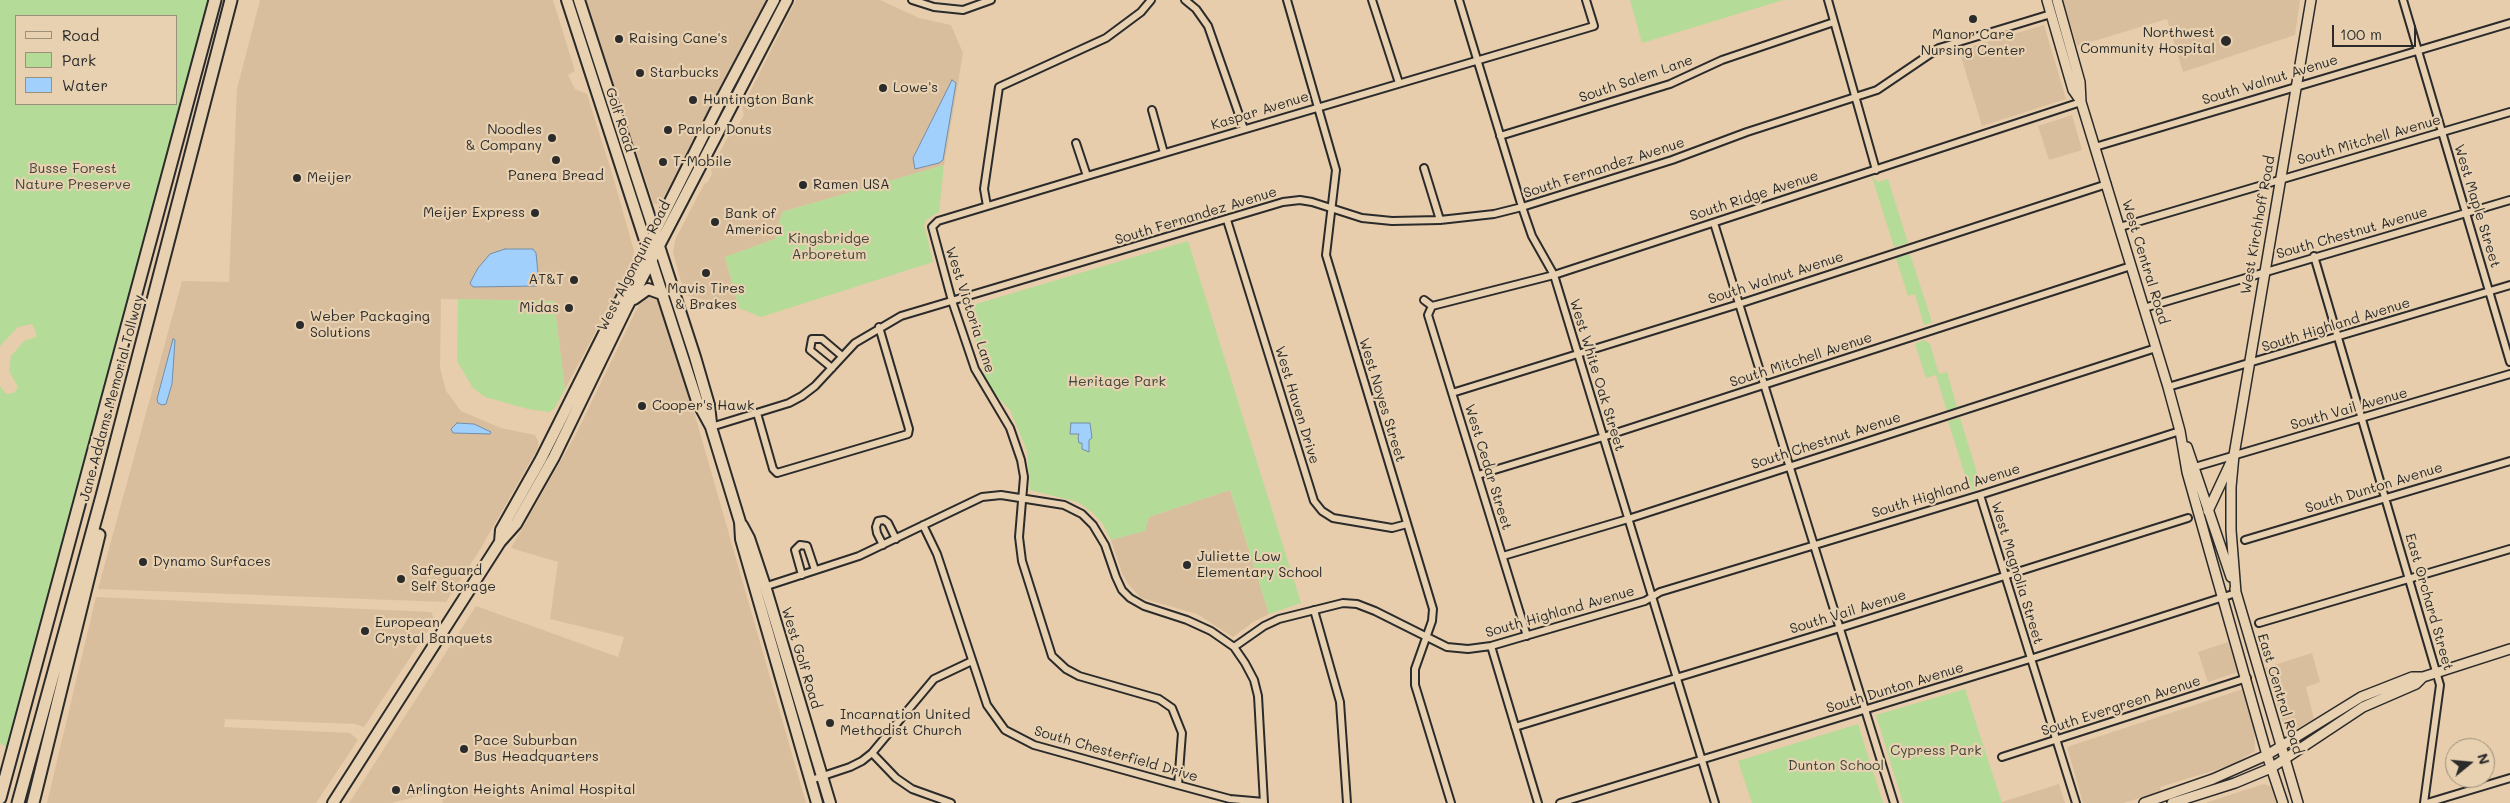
<!DOCTYPE html>
<html>
<head>
<meta charset="utf-8">
<style>
  body { margin:0 }
  #map { position:relative; width:2510px; height:803px; overflow:hidden; background:#e7cdab; font-family:Mali,sans-serif }
  canvas { display:block }
  .legend { position:absolute; left:15px; top:15px; width:162px; height:90px; box-sizing:border-box; background:#e8d1b1; border:1px solid #9c8f7b; margin:0; padding:6px 9px; list-style:none; font-size:15px; color:#2b2b2b }
  .legend li { display:flex; align-items:center; gap:10px; height:25px }
  .legend b { width:25px; border:1px solid #9c8f7b }
  .north { position:absolute; left:2445px; top:738px; width:50px; height:50px; box-sizing:border-box; background:#e8d1b1; border:1px solid #9c8f7b; border-radius:50%; rotate:73deg; font-size:14px; font-weight:700; line-height:20px; text-align:center; color:#2b2b2b }
  .north::after { content:''; display:block; margin:auto; width:18px; height:22px; background:#2b2b2b; clip-path:polygon(50% 0,100% 100%,50% 72%,0 100%) }
  .scale { position:absolute; left:2332px; top:25px; width:84px; height:22px; box-sizing:border-box; border:2px solid #2b2b2b; border-top:0; padding-left:6px; font-size:15px; line-height:18px; white-space:nowrap; color:#2b2b2b; -webkit-text-stroke:4px #e8d1b1; paint-order:stroke }
</style>
</head>
<body>
<div id="map">
<canvas width="2510" height="803"></canvas>
<ul class="legend">
<li><b style="height:6px;background:#e8d1b1"></b>Road</li>
<li><b style="height:14px;background:#b4db97"></b>Park</li>
<li><b style="height:14px;background:#a1d0fd"></b>Water</li>
</ul>
<div class="north">N</div>
<div class="scale">100 m</div>
</div>
<script>
const c = document.querySelector('canvas').getContext('2d');
c.lineJoin = 'round';
function paint(path, color) {
  c.fillStyle = color;
  c.fill(path, 'evenodd');
}
function shape(rows) {
  const path = new Path2D();
  for (const r of rows) {
    path.moveTo(r[0], r[1]);
    for (let i = 2; i < r.length; i += 2) path.lineTo(r[i], r[i + 1]);
  }
  return path;
}
function strokePath(path, color, width, dash) {
  c.strokeStyle = color;
  c.lineWidth = width;
  c.lineCap = dash ? 'butt' : 'round';
  c.setLineDash(dash || []);
  c.stroke(path);
}
function label(font, color, halo, rows, align = 'center') {
  c.font = font + ' Mali,sans-serif';
  c.lineWidth = 4.5;
  c.setLineDash([]);
  c.textBaseline = 'middle';
  c.strokeStyle = halo;
  c.fillStyle = color;
  for (const [text, x, y, turn = 0] of rows) {
    c.save();
    c.translate(x, y);
    c.rotate((+turn || 0) * Math.PI / 180);
    c.textAlign = isNaN(turn) ? turn : align;
    if (halo) c.strokeText(text, 0, 0);
    c.fillText(text, 0, 0);
    c.restore();
  }
}
paint(shape([
  [260,0,553,0,575,71,568,75,575,89,587,94,614,180,634,251,631,266,565,389,554,301,441,299,440,368,446,391,461,411,501,428,535,435,538,441,538,448,481,548,446,602,98,589,182,281,229,282,237,89],
  [584,0,766,0,661,203,654,204],
  [796,0,880,0,919,18,951,25,963,53,944,165,782,212,775,239,725,257,739,308,685,295,673,253,675,240,704,184,708,182,712,174,711,169,732,129,737,127,744,115,742,108],
  [2063,0,2300,0,2295,35,2183,72,2167,19,2077,46],
  [2044,25,2066,99,1982,126,1959,50],
  [2072,115,2082,150,2049,160,2038,126],
  [652,293,662,300,806,803,443,803,439,791,391,803,349,803,476,606,618,657,624,637,550,619,558,562,511,548,576,434,643,296],
  [1230,490,1269,614,1253,622,1233,637,1197,614,1141,598,1128,584,1122,573,1111,540,1144,531,1149,517],
  [96,597,431,612,435,620,364,727,355,724,225,719,224,727,350,733,358,740,316,803,47,803],
  [2228,642,2238,672,2208,682,2198,652],
  [2312,653,2320,682,2306,687,2314,719,2292,731,2283,723,2265,668],
  [2243,689,2254,725,2255,751,2232,765,2160,787,2161,792,2123,803,2083,803,2067,747],
  [2059,784,2065,803,2002,803,2002,802],
  [2264,784,2272,787,2278,803,2205,803]
]), '#d9be9d');
paint(shape([
  [0,0,215,0,11,750,0,743,0,386,6,394,14,393,18,387,9,371,11,356,24,341,36,337,36,332,32,324,18,327,0,346],
  [16,16,176,16,176,104,16,104],
  [1630,0,1783,0,1642,43],
  [944,165,939,212,926,220,924,225,933,262,761,317,739,308,725,257,775,239,782,212],
  [1872,177,1878,182,1888,179,1908,243,1894,247],
  [1188,241,1301,603,1269,614,1230,490,1149,517,1145,531,1111,540,1103,524,1092,512,1078,502,1030,490,1027,451,1010,410,994,393,985,378,966,307],
  [1910,254,1932,322,1924,325,1915,294,1908,296,1896,258],
  [458,299,554,301,565,389,554,409,549,412,528,409,485,397,473,388,457,361],
  [1924,340,1930,344,1939,374,1947,372,1957,407,1947,411,1936,375,1926,378,1915,344],
  [1960,418,1981,486,1970,491,1948,421],
  [1965,689,2002,803,1903,803,1876,715],
  [1858,724,1883,803,1752,803,1738,761]
]), '#b4db97');
const water = shape([
  [952,80,956,83,943,160,939,163,915,169,913,158,952,80],
  [505,249,533,249,536,253,539,284,537,286,473,287,470,283,478,268,490,254,505,249],
  [173,339,175,340,172,384,166,404,162,405,158,403,157,399,173,339],
  [457,423,474,424,491,432,490,434,453,433,451,429,457,423],
  [1071,423,1090,423,1092,438,1089,440,1089,452,1082,449,1082,443,1079,443,1078,437,1079,434,1070,434,1071,423]
]);
paint(water, '#a1d0fd');
strokePath(water, '#728ea9', 1);
const street = shape([
  [912,0,934,7,963,10,991,0],
  [1185,0,1196,9,1208,26,1244,129],
  [1287,0,1336,170,1326,255,1433,609,1432,621,1415,669,1415,685,1451,803],
  [1372,0,1399,83],
  [1459,0,1522,207,1532,236,1554,275,1715,803],
  [1828,0,1876,170],
  [2403,0,2510,362],
  [1152,110,1164,153],
  [1500,136,1670,84,1722,60,1834,22],
  [1076,143,1087,176],
  [2095,147,2510,23],
  [1424,168,1440,220],
  [987,206,984,189,999,87,1106,38,1141,12,1151,0],
  [1227,220,1314,501,1322,511,1333,518,1392,528,1407,524],
  [1714,223,1894,803],
  [2120,227,2510,112],
  [2314,256,2440,685,2424,803],
  [1424,300,1432,306],
  [1432,306,1554,275,2081,102],
  [1432,306,1428,315,1527,636],
  [2144,308,2510,200],
  [832,368,810,350,812,339,822,339,842,356],
  [2168,387,2510,285],
  [1452,393,1739,304,2107,184],
  [757,413,773,469,777,473,908,434,909,429,879,327],
  [711,427,789,403,802,396,815,386,855,343,901,316,1283,202,1300,200,1312,202,1362,218,1392,221,1440,220,1494,214,1522,207,1672,160,1747,132,1877,90,1939,48,2051,14],
  [2195,467,2510,374],
  [1478,475,1603,437,2131,266],
  [1980,495,2076,803],
  [923,525,937,554,987,705,1005,730,1034,745,1178,785,1230,799,1264,802],
  [2245,540,2510,461],
  [883,545,877,533,876,527,878,521,884,520,888,523,896,539],
  [1503,556,1628,519,2156,348],
  [802,575,795,550,800,545,807,546,815,570],
  [764,587,859,556,982,497,1001,495,1064,505,1082,514,1093,525,1105,545,1116,577,1122,590,1130,598,1144,606,1187,620,1211,631,1234,647,1245,663,1254,680,1258,696,1264,803],
  [1314,610,1340,702,1347,803],
  [2259,623,2510,549],
  [1491,646,1538,803],
  [1234,647,1264,626,1279,619,1343,603,1357,604,1375,611,1447,647,1468,649,1491,646,1645,601,1660,592,1980,495,2180,431],
  [1515,727,1840,628,2188,518],
  [872,753,896,778,912,789,951,803],
  [2002,757,2247,678],
  [811,780,850,767,862,761,872,753,934,679,972,661],
  [1178,785,1182,733,1172,708,1159,699,1079,676,1066,669,1052,656,1022,561,1019,537,1024,477,1021,460,1010,428,975,369,952,301,932,227,938,221,1087,176,1594,26,1586,0],
  [1560,803,2030,659,2236,593],
  [2427,803,2510,778]
]);
const secondary = shape([
  [2047,0,2073,90,2080,100],
  [2057,0,2080,82,2081,102,2168,387,2180,431,2187,472,2267,755,2283,803],
  [2187,447,2231,577],
  [2208,511,2231,462],
  [2235,589,2298,803],
  [2236,593,2231,530,2231,487,2234,455,2311,0],
  [2144,803,2213,779,2267,755,2361,697,2412,677,2423,677],
  [2172,803,2235,783,2271,768,2363,707,2416,684,2423,677,2510,649]
]);
const primary = shape([
  [567,0,697,401,711,427,740,522,741,539,817,803],
  [579,0,695,357,709,405,711,423],
  [634,299,648,289,662,294],
  [742,525,749,538,765,586,830,803],
  [500,542,501,530,541,459,721,100,774,0],
  [333,803,500,542,516,524,554,457,626,309,787,0]
]);
const highway = shape([
  [0,798,215,0],
  [18,803,102,496,231,0],
  [33,803,99,535]
]);
strokePath(street, '#2b2b2b', 10);
strokePath(secondary, '#2b2b2b', 12);
strokePath(primary, '#2b2b2b', 14);
strokePath(highway, '#2b2b2b', 15);
strokePath(street, '#e8d1b1', 6);
strokePath(secondary, '#e8d1b1', 9);
strokePath(primary, '#e8d1b1', 10);
strokePath(highway, '#e8d1b1', 11);
for (const [x, y, r, color] of [
  [1973,19,5,"#2b2b2b"],
  [619,39,5,"#2b2b2b"],
  [2226,41,6,"#2b2b2b"],
  [640,73,5,"#2b2b2b"],
  [883,88,5,"#2b2b2b"],
  [693,100,5,"#2b2b2b"],
  [668,130,5,"#2b2b2b"],
  [552,138,5,"#2b2b2b"],
  [556,160,5,"#2b2b2b"],
  [663,162,5,"#2b2b2b"],
  [297,178,5,"#2b2b2b"],
  [803,185,5,"#2b2b2b"],
  [535,213,5,"#2b2b2b"],
  [715,222,5,"#2b2b2b"],
  [706,273,5,"#2b2b2b"],
  [574,280,5,"#2b2b2b"],
  [569,308,5,"#2b2b2b"],
  [300,325,5,"#2b2b2b"],
  [642,406,5,"#2b2b2b"],
  [143,562,5,"#2b2b2b"],
  [1187,565,5,"#2b2b2b"],
  [401,579,5,"#2b2b2b"],
  [365,631,5,"#2b2b2b"],
  [830,723,5,"#2b2b2b"],
  [464,749,5,"#2b2b2b"],
  [396,790,5,"#2b2b2b"]
]) {
  const dot = new Path2D();
  dot.arc(x, y, r, 0, 2 * Math.PI);
  c.fillStyle = color;
  c.fill(dot);
  strokePath(dot, '#e8d1b1', 2);
}
label('14px', '#2b2b2b', '#e8d1b1', [
  ["Northwest",2215,33,"right"],
  ["Community Hospital",2215,49,"right"],
  ["Manor Care",1973,35,"center"],
  ["Nursing Center",1973,51,"center"],
  ["Raising Cane's",629,39],
  ["Starbucks",650,73],
  ["Lowe's",893,88],
  ["Huntington Bank",703,100],
  ["Noodles",542,130,"right"],
  ["& Company",542,146,"right"],
  ["Parlor Donuts",678,130],
  ["T-Mobile",673,162],
  ["Panera Bread",556,176,"center"],
  ["Meijer",307,178],
  ["Ramen USA",813,185],
  ["Meijer Express",525,213,"right"],
  ["Bank of",725,214],
  ["America",725,230],
  ["AT&T",564,280,"right"],
  ["Mavis Tires",706,289,"center"],
  ["& Brakes",706,305,"center"],
  ["Midas",559,308,"right"],
  ["Weber Packaging",310,317],
  ["Solutions",310,333],
  ["Cooper's Hawk",652,406],
  ["Juliette Low",1197,557],
  ["Elementary School",1197,573],
  ["Dynamo Surfaces",153,562],
  ["Safeguard",411,571],
  ["Self Storage",411,587],
  ["European",375,623],
  ["Crystal Banquets",375,639],
  ["Incarnation United",840,715],
  ["Methodist Church",840,731],
  ["Pace Suburban",474,741],
  ["Bus Headquarters",474,757],
  ["Arlington Heights Animal Hospital",406,790]
], 'left');
label('14px', '#2b2b2b', '#e8d1b1', [
  ["South Salem Lane",1636,79,-19],
  ["South Walnut Avenue",2270,80,-17],
  ["Kaspar Avenue",1260,111,-17],
  ["Golf Road",620,120,72],
  ["South Mitchell Avenue",2369,140,-16],
  ["South Fernandez Avenue",1604,168,-18],
  ["South Ridge Avenue",1754,196,-18],
  ["West Maple Street",2477,206,73],
  ["South Fernandez Avenue",1196,216,-17],
  ["West Kirchhoff Road",2258,225,-80],
  ["South Chestnut Avenue",2352,233,-16],
  ["West Central Road",2145,262,73],
  ["West Algonquin Road",634,266,-63],
  ["South Walnut Avenue",1776,278,-18],
  ["West Victoria Lane",970,310,72],
  ["South Highland Avenue",2336,325,-17],
  ["South Mitchell Avenue",1801,360,-18],
  ["West White Oak Street",1597,375,73],
  ["Jane Addams Memorial Tollway",112,398,-75],
  ["West Noyes Street",1382,400,73],
  ["West Haven Drive",1297,405,73],
  ["South Vail Avenue",2349,409,-16],
  ["South Chestnut Avenue",1826,441,-18],
  ["West Cedar Street",1488,467,73],
  ["South Dunton Avenue",2374,488,-17],
  ["South Highland Avenue",1946,491,-17],
  ["West Magnolia Street",2017,573,73],
  ["East Orchard Street",2429,602,74],
  ["South Highland Avenue",1560,612,-16],
  ["South Vail Avenue",1848,612,-17],
  ["West Golf Road",801,658,73],
  ["South Dunton Avenue",1895,688,-17],
  ["East Central Road",2280,694,73],
  ["South Evergreen Avenue",2121,706,-18],
  ["South Chesterfield Drive",1116,754,16]
]);
label('14px', '#40453b', '#e8d1b1', [
  ["Busse Forest",73,169],
  ["Nature Preserve",73,185],
  ["Kingsbridge",829,239],
  ["Arboretum",829,255],
  ["Heritage Park",1117,382],
  ["Cypress Park",1936,751],
  ["Dunton School",1836,766]
]);
</script>
</body>
</html>
